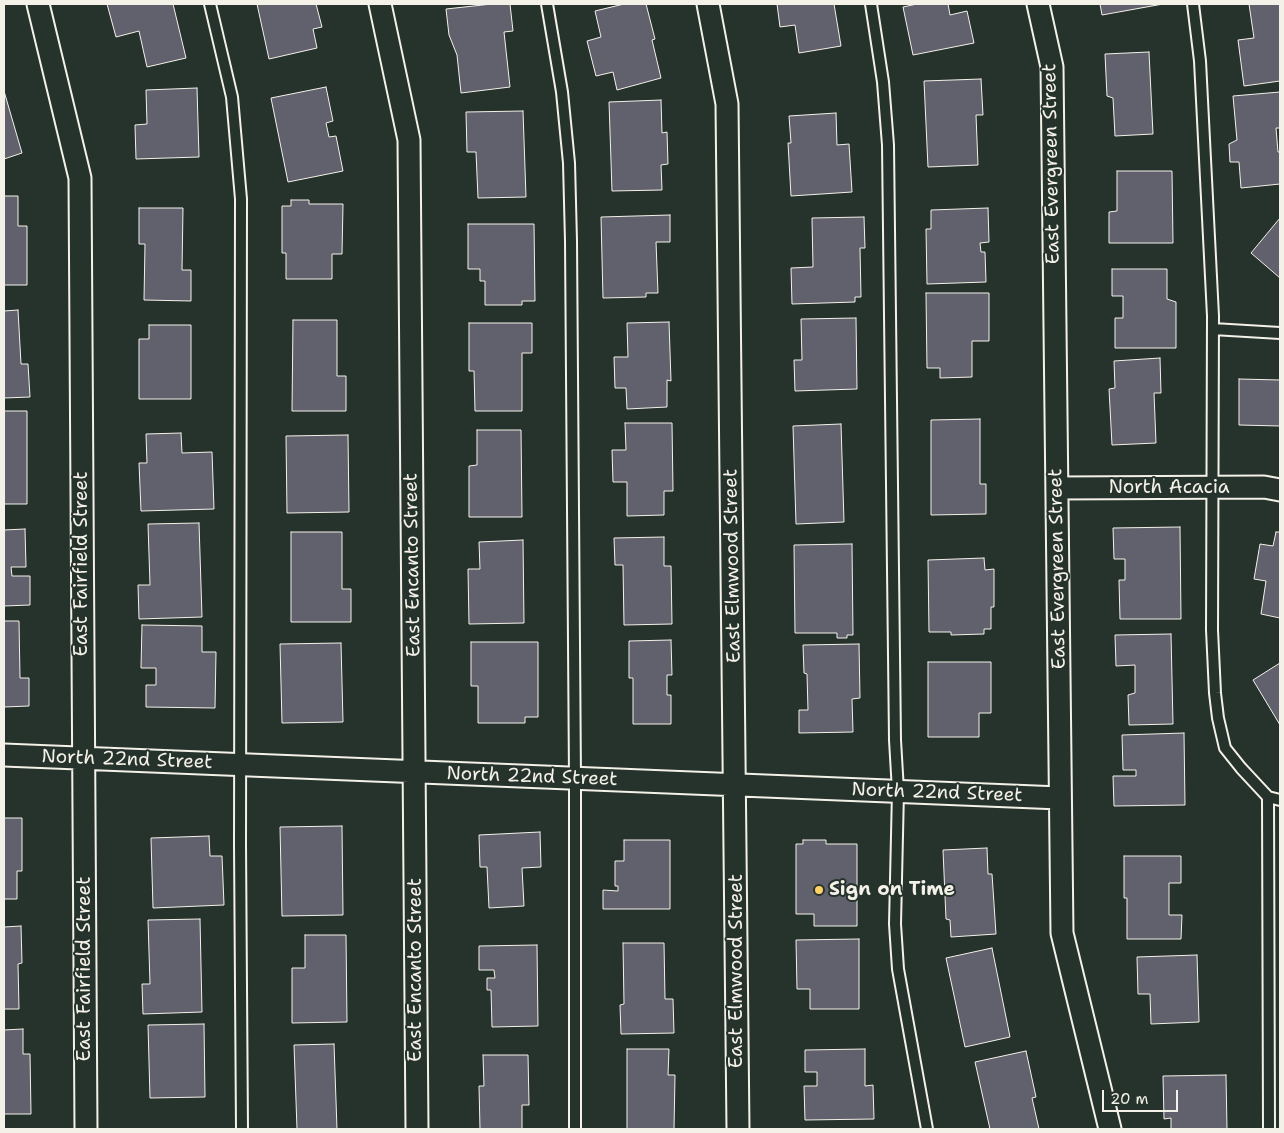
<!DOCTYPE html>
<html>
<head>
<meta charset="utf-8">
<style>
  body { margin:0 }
  #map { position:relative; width:1284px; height:1133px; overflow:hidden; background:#26332d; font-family:"Shantell Sans",sans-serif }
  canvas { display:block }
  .frame { position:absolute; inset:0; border:5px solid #f4f1e8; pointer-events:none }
  .scale { position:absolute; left:1102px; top:1090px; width:76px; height:22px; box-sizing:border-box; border:2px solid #f4f1e8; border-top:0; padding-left:6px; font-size:15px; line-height:18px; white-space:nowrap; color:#f4f1e8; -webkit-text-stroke:4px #26332d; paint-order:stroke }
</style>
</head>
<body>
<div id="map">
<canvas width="1284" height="1133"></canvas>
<div class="frame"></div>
<div class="scale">20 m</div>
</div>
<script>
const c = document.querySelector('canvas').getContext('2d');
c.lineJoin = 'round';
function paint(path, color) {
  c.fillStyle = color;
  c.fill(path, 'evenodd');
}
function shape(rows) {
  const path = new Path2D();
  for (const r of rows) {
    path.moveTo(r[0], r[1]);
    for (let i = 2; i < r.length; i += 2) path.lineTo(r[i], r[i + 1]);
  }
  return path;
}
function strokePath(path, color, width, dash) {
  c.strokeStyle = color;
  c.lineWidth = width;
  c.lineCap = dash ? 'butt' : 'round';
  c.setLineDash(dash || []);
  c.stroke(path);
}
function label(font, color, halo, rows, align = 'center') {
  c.font = font + ' "Shantell Sans",sans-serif';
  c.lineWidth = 4;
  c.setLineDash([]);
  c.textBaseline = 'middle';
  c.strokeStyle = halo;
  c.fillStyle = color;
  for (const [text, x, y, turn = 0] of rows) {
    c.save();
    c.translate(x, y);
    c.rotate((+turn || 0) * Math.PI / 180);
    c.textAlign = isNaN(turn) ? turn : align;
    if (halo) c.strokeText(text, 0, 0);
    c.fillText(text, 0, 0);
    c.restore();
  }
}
const building = shape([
  [107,4,173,4,186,58,147,67,139,31,116,37,107,4],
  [257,4,316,4,322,27,313,29,317,48,269,59,257,4],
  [492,4,510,4,513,31,504,32,510,87,461,93,457,55,449,35,446,9,492,4],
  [624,4,646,4,655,39,652,40,661,78,617,90,613,72,596,76,587,41,601,37,595,11,624,4],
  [777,4,834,4,841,46,799,53,795,25,780,27,777,4],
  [917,4,950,4,948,4,950,15,967,11,974,43,913,55,903,7,917,4],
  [1100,4,1163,4,1102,15,1100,4],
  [1249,4,1280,4,1280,81,1244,86,1238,40,1254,38,1249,4],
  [1149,52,1153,134,1115,136,1113,98,1107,96,1105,54,1149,52],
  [981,79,983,115,976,115,978,165,928,167,924,81,981,79],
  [326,87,333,121,326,123,329,137,336,136,343,171,288,182,271,98,326,87],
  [197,88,199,157,136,159,135,125,147,124,146,90,197,88],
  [4,91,22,153,4,159,4,91],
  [1280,92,1280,128,1276,128,1278,152,1280,152,1280,184,1241,188,1239,162,1230,162,1229,144,1237,140,1233,96,1280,92],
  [661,100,662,133,667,132,668,164,661,165,662,190,612,191,609,102,661,100],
  [523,111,526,197,478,198,476,152,467,152,466,112,523,111],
  [836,113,837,145,849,144,852,192,791,196,788,143,791,143,789,116,836,113],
  [1117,171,1172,171,1173,243,1109,243,1109,212,1117,211,1117,171],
  [4,196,18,196,18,226,27,226,27,285,4,285,4,196],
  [291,200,309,200,309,204,343,204,342,254,332,254,332,279,286,279,286,253,282,253,282,206,291,206,291,200],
  [139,208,183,208,182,270,191,270,191,301,144,300,145,244,139,244,139,208],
  [988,208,989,242,980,243,981,252,985,252,986,282,927,284,926,229,931,229,931,210,988,208],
  [670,215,670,242,656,242,658,293,646,293,646,297,603,298,601,217,670,215],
  [864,217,865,248,860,248,861,297,855,297,855,302,792,304,791,268,813,267,812,218,864,217],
  [1280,218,1280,278,1251,253,1280,218],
  [468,224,534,224,535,301,522,301,522,305,485,305,485,281,480,281,480,269,468,269,468,224],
  [1112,269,1167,269,1167,299,1176,302,1176,348,1115,348,1115,318,1123,318,1123,296,1112,296,1112,269],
  [926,293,989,293,989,341,972,341,972,377,940,378,940,368,927,368,926,293],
  [18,310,21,364,28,364,30,397,4,398,4,311,18,310],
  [856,318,857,389,795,391,794,360,802,360,801,319,856,318],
  [293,320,337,320,337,376,346,376,346,411,292,411,293,320],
  [669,322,671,381,667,380,667,407,627,409,626,388,615,388,614,357,628,357,627,323,669,322],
  [469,323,532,323,532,353,522,353,522,411,475,411,474,371,469,371,469,323],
  [149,325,191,325,191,399,139,399,139,339,149,339,149,325],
  [1160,358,1161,393,1154,393,1156,443,1112,445,1109,389,1115,388,1114,361,1160,358],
  [1239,379,1280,380,1280,426,1239,425,1239,379],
  [4,411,27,411,27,504,4,504,4,411],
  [980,419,980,484,986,484,986,514,931,515,931,420,980,419],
  [625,423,672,423,673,491,664,491,664,515,627,516,627,482,613,482,612,450,626,450,625,423],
  [841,424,844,522,796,524,793,426,841,424],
  [477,430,521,430,522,517,469,517,469,466,477,465,477,430],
  [181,433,182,453,212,452,214,509,141,511,139,463,147,463,146,434,181,433],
  [348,435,349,512,287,513,286,436,348,435],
  [199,523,202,617,139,619,138,585,150,585,148,524,199,523],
  [1180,527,1181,619,1120,619,1119,580,1125,580,1125,559,1114,559,1113,528,1180,527],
  [25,529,26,567,11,567,12,576,30,576,30,605,4,606,4,530,25,529],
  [291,532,342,532,342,589,351,589,351,622,291,622,291,532],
  [1276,532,1280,532,1280,618,1261,614,1266,581,1254,579,1260,544,1273,546,1276,532],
  [664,537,664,566,671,566,672,624,624,625,623,565,615,565,614,538,664,537],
  [523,540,524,623,469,624,468,569,480,569,479,542,523,540],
  [852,544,853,635,847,635,847,638,837,638,837,633,795,633,794,545,852,544],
  [984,558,985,570,994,569,994,607,991,607,991,629,984,629,984,634,951,635,951,632,929,632,928,560,984,558],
  [4,621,19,621,20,678,29,678,29,706,4,707,4,621],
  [142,625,202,626,202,652,216,652,215,708,146,707,146,685,156,685,156,668,141,668,142,625],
  [1171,634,1173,724,1129,725,1128,695,1135,693,1135,665,1116,666,1115,635,1171,634],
  [671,640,672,675,667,675,667,695,671,695,671,724,633,724,633,678,629,678,629,641,671,640],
  [471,642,538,642,538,717,525,717,525,723,478,723,478,686,471,686,471,642],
  [341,643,343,722,282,723,280,644,341,643],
  [859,644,860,698,852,699,853,732,799,733,799,710,808,710,807,674,804,673,803,645,859,644],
  [928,662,991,662,991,713,979,713,979,737,928,737,928,662],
  [1280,663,1280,725,1253,680,1280,663],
  [1184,733,1185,805,1114,806,1113,776,1136,776,1136,770,1123,770,1122,735,1184,733],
  [4,818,22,818,22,871,17,871,17,899,4,899,4,818],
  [342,826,343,915,282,916,280,827,342,826],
  [540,832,541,867,522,868,524,906,489,908,487,867,480,867,479,835,540,832],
  [209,836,210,856,222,856,224,905,153,908,151,838,209,836],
  [624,840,670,840,670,909,603,909,603,890,618,891,618,886,615,886,615,861,624,861,624,840],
  [803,840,826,840,826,844,857,844,857,926,814,926,814,914,796,914,796,844,803,844,803,840],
  [987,848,988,874,992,874,996,934,951,937,950,920,946,919,943,850,987,848],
  [1124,856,1181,856,1181,883,1169,883,1169,915,1182,915,1181,939,1127,939,1127,898,1124,898,1124,856],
  [200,919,202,1012,143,1014,142,984,150,984,148,920,200,919],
  [21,926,22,963,18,964,19,1009,4,1009,4,927,21,926],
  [305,935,346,935,347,1022,292,1023,292,968,305,968,305,935],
  [859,939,859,1009,810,1009,810,989,797,989,796,940,859,939],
  [623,943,664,943,665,999,673,999,674,1033,621,1034,620,1005,624,1004,623,943],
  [537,945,538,1026,492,1027,491,990,487,990,487,978,495,978,494,970,479,970,479,946,537,945],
  [992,948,1010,1037,965,1047,946,958,992,948],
  [1197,955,1199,1022,1151,1024,1150,994,1138,994,1137,957,1197,955],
  [204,1024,205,1097,150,1098,148,1025,204,1024],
  [23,1029,23,1054,30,1054,31,1114,4,1114,4,1030,23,1029],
  [334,1044,337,1129,297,1129,294,1045,334,1044],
  [627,1049,669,1049,668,1075,675,1075,674,1129,627,1129,627,1049],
  [865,1049,865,1086,873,1085,874,1119,805,1120,804,1086,817,1086,817,1072,805,1072,805,1050,865,1049],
  [1026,1051,1036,1097,1032,1098,1039,1129,990,1129,975,1062,1026,1051],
  [483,1055,528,1055,529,1105,522,1105,522,1129,480,1129,479,1086,484,1086,483,1055],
  [1226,1075,1227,1129,1171,1129,1171,1118,1164,1119,1163,1076,1226,1075]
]);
paint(building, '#61606d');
strokePath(building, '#f4f1e8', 1);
const lane = shape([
  [210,4,232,97,241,199,240,844,242,1129],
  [547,4,562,92,569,163,571,241,575,778,575,1129],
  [871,4,883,82,888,145,895,740,898,791,895,924,898,969,927,1129],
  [1193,4,1200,61,1213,316,1212,630,1215,693,1218,718,1225,748,1241,768,1268,797,1280,800],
  [1213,329,1280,333],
  [1268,797,1269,1129]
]);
const street = shape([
  [38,4,80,178,86,1129],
  [380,4,409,140,417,1129],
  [708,4,727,104,738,1129],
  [1038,4,1052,67,1062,933,1110,1129],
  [1057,488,1264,487,1280,490],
  [4,755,1060,798]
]);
strokePath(lane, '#f4f1e8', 14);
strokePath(street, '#f4f1e8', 25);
strokePath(lane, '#26332d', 10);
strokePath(street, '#26332d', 21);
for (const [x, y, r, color] of [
  [819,890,5,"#ffd166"]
]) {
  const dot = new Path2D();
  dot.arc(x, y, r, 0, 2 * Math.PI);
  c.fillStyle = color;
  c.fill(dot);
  strokePath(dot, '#26332d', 2);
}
label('19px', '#f4f1e8', '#26332d', [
  ["East Evergreen Street",1052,164,-91],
  ["North Acacia",1169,488],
  ["East Fairfield Street",82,564,-90],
  ["East Encanto Street",413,565,-91],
  ["East Elmwood Street",733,566,-91],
  ["East Evergreen Street",1058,569,-91],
  ["North 22nd Street",127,760,2],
  ["North 22nd Street",532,777,2],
  ["North 22nd Street",937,793,2],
  ["East Fairfield Street",85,969,-90],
  ["East Encanto Street",416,970,-90],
  ["East Elmwood Street",737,971,-90]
]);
label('bold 19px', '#f4f1e8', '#26332d', [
  ["Sign on Time",829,890]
], 'left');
</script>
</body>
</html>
